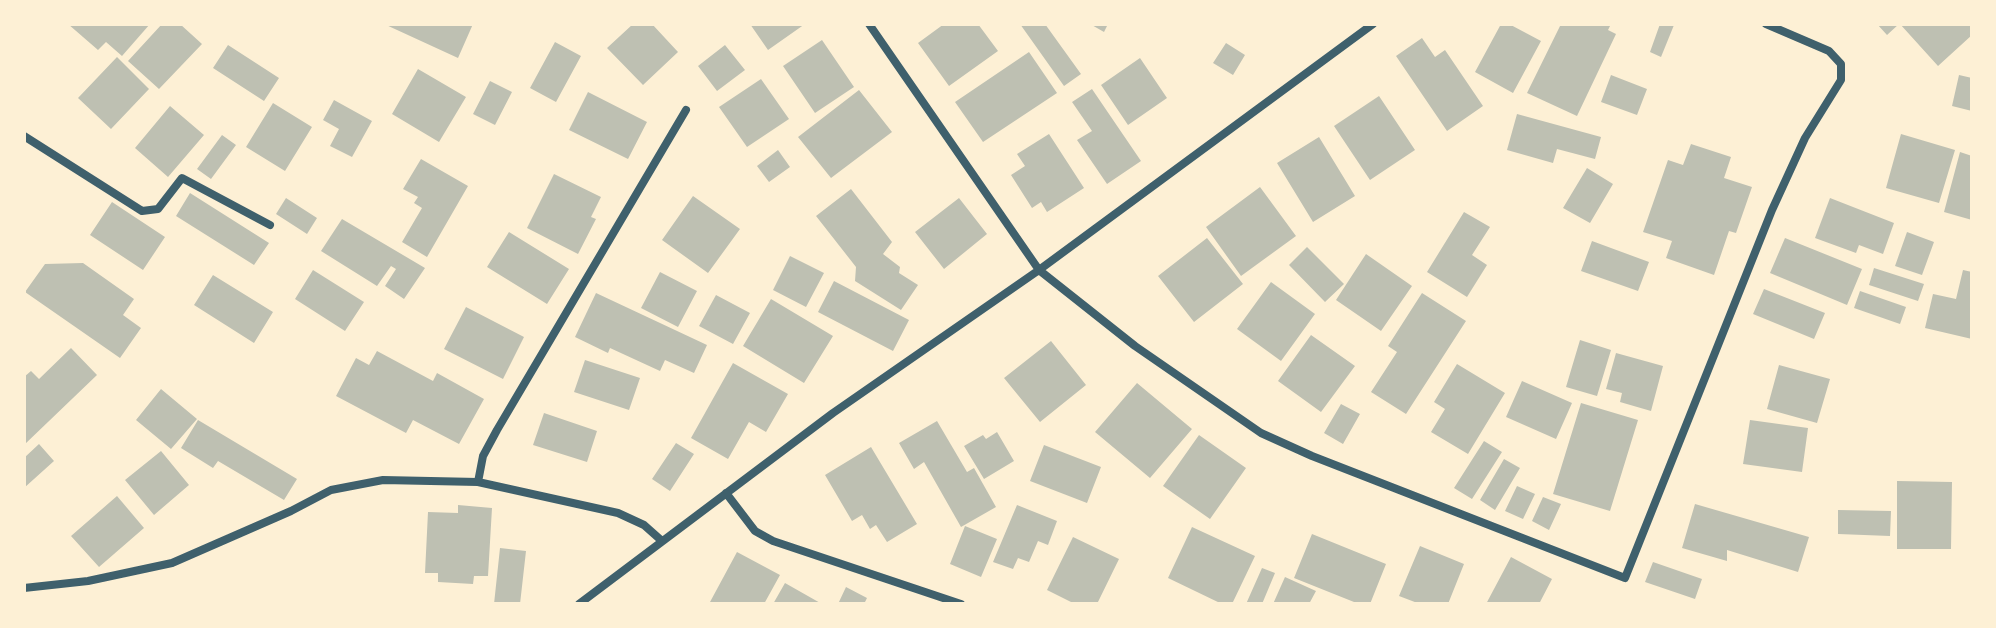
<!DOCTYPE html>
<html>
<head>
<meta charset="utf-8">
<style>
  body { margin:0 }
  #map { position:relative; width:1996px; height:628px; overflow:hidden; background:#fdf0d5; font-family:"Roboto Condensed",sans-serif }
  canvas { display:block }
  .frame { position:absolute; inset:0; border:26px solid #fdf0d5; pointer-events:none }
</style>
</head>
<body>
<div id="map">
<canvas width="1996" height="628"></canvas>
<div class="frame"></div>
</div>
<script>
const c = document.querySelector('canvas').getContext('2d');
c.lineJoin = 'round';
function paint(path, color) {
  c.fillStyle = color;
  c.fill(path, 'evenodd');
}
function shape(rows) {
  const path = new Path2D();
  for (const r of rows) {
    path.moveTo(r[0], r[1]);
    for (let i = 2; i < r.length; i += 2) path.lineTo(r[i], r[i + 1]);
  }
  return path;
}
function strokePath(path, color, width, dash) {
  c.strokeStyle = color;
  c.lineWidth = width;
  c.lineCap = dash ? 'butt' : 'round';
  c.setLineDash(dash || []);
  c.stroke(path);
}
paint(shape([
  [68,24,150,24,122,56,106,42,98,50],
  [162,24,180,24,202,44,159,89,128,61],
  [384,24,473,24,458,58],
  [633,24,652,24,678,52,643,85,607,48],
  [750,24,805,24,768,50],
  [944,24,978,24,998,51,949,86,918,43],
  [1020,24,1045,24,1081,74,1064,86],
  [1090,24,1108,24,1104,32],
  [1501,24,1509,24,1541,41,1513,93,1475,72],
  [1561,24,1611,24,1608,30,1616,34,1577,116,1527,93],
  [1660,24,1674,25,1661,57,1650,52],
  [1877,24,1899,24,1887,35],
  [1900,24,1972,24,1972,35,1938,66],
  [1422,38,1435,57,1445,50,1483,106,1447,131,1396,56],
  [822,40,854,87,815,113,783,66],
  [555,42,581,56,556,102,530,88],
  [1226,43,1245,55,1233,75,1213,63],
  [228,45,279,78,264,101,213,68],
  [725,45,745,70,717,91,698,66],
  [1029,52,1057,93,983,142,955,102],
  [117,57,149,89,111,129,78,98],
  [1140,58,1167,98,1128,125,1101,85],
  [418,69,466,97,439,142,392,114],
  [1611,75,1647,89,1637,115,1601,102],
  [1959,75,1972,78,1972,111,1952,106],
  [761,79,789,119,747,147,719,107],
  [490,81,512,92,495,125,473,114],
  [1092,89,1141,161,1107,184,1077,140,1092,131,1072,102],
  [859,90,892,132,831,178,798,137],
  [588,92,647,122,628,159,569,130],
  [1379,96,1415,150,1370,180,1334,126],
  [334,100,372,121,352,157,330,146,339,129,323,120],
  [273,103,312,127,285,171,246,147],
  [170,106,204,135,168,177,135,148],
  [1517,114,1601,137,1595,159,1557,149,1553,163,1507,150],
  [1049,134,1084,188,1047,212,1041,202,1032,208,1011,175,1025,166,1017,154],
  [1901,134,1955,150,1939,203,1886,188],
  [222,135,236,145,211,179,197,169],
  [1319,137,1355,196,1313,222,1277,163],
  [1691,144,1731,157,1724,178,1752,187,1736,233,1729,231,1714,275,1666,258,1672,241,1643,232,1668,160,1683,165],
  [778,150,790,167,769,182,757,166],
  [1960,152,1972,156,1972,220,1944,212],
  [421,159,468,186,427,257,402,242,422,208,414,203,418,197,403,189],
  [1587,168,1613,184,1590,223,1563,208],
  [554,174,601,197,591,217,596,219,578,254,527,228],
  [1260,187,1296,236,1241,276,1206,227],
  [851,189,892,242,883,254,900,267,899,273,918,285,901,310,855,281,856,267,816,216],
  [190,193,269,243,254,265,176,216],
  [693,196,740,229,708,273,662,240],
  [286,198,317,218,307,234,276,214],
  [959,198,987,234,944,269,915,232],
  [1830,198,1894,223,1883,254,1859,245,1856,253,1815,238],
  [112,202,165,237,143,270,90,235],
  [1464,212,1490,227,1472,255,1487,265,1467,297,1427,272],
  [342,219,425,268,404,299,385,286,396,269,391,266,377,286,321,251],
  [509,232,569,269,547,304,487,267],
  [1907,232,1934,242,1922,275,1895,266],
  [1207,238,1243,284,1194,322,1158,276],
  [1785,238,1862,269,1847,305,1770,273],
  [1592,241,1649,262,1638,291,1581,271],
  [1307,247,1344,284,1325,302,1289,265],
  [1366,254,1412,286,1381,331,1336,300],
  [790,256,824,273,806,307,773,290],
  [83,263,134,299,123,315,141,328,120,358,25,292,45,264],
  [1874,268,1924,284,1918,301,1869,285],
  [313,270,364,302,345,331,295,299],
  [1963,270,1972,272,1972,339,1925,328,1933,294,1956,299],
  [660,272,697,291,678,327,641,308],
  [213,275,273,312,254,343,194,305],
  [834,281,909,320,893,351,818,312],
  [1271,282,1315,314,1281,361,1237,329],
  [1764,289,1825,313,1814,339,1753,314],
  [1860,291,1906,307,1900,324,1854,308],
  [596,293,707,345,694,373,665,360,660,371,610,348,608,353,575,337],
  [1422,293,1466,321,1406,414,1371,392,1397,352,1388,346],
  [716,295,750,313,733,344,699,326],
  [771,299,833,336,804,383,743,346],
  [466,307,524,337,503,379,444,349],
  [1311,335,1355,366,1321,412,1278,381],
  [1580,340,1611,350,1597,396,1566,387],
  [1051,341,1086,385,1040,422,1004,378],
  [71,348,97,375,24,445,24,377,31,371,39,379],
  [377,351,433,381,437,373,484,399,459,444,413,420,406,433,336,396,356,358,369,365],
  [1616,353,1663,366,1651,411,1620,402,1622,393,1606,389],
  [585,360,640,378,629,410,574,392],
  [733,363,788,394,766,432,749,422,728,459,691,438],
  [1457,364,1505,393,1468,454,1431,432,1445,409,1434,402],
  [1779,365,1830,379,1817,423,1767,409],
  [1522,381,1572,403,1556,439,1506,417],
  [1137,383,1192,429,1150,478,1095,432],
  [161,389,197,419,171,449,136,420],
  [1581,403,1638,420,1610,511,1553,494],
  [1341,404,1360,414,1343,444,1324,433],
  [544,413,597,431,587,462,533,445],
  [198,420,297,479,284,500,218,461,213,468,181,448],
  [1750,420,1808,428,1802,472,1743,464],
  [937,421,967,472,974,468,996,507,961,527,924,462,914,469,899,443],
  [997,432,1014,461,984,479,964,446,983,435,986,439],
  [1199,435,1246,468,1210,519,1163,486],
  [1484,441,1502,452,1472,499,1454,488],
  [676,443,694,454,670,491,652,479],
  [39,444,54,461,24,488,24,458],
  [1044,445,1101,467,1087,503,1030,481],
  [871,447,917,524,887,542,876,525,870,529,862,515,852,521,825,475],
  [161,451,189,485,154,515,125,480],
  [1504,459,1520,468,1495,510,1480,500],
  [1897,481,1952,482,1951,549,1897,549],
  [1517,486,1535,494,1523,519,1505,511],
  [117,496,144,528,99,567,71,536],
  [1543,497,1561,504,1549,530,1532,521],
  [1695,504,1809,537,1798,572,1727,550,1727,561,1682,548],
  [458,505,492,508,488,576,474,576,473,584,438,582,438,573,425,573,428,512,458,513],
  [1017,505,1057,521,1048,545,1038,541,1029,562,1018,558,1013,569,993,562],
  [1838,510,1891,511,1890,536,1838,534],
  [965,526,997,539,981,577,950,564],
  [1192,527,1255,556,1232,604,1222,604,1168,578],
  [1312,534,1386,564,1370,604,1359,604,1294,578],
  [1073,537,1119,559,1097,604,1075,604,1047,590],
  [1420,546,1464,564,1448,604,1420,604,1399,596],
  [500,548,526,551,520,604,494,604],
  [737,552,780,575,764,604,714,604,710,602],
  [1511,557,1552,579,1539,604,1486,604],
  [1653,562,1702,579,1695,599,1645,582],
  [1262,568,1275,573,1262,604,1246,604],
  [1285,577,1316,591,1309,604,1273,604],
  [785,583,822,604,773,604],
  [846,587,867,598,864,604,838,604]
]), '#bec0b2');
strokePath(shape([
  [869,24,1039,270,1135,346,1261,433,1312,456,1625,578,1772,210,1805,138,1841,80,1841,64,1829,51,1766,24],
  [24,136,142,211,158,209,182,178,270,225],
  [478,482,483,456,497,430,686,110],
  [726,493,755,531,773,541,961,604],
  [24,588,88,581,172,563,291,511,331,490,383,480,478,482,618,513,644,525,662,541],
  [579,604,833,413,1039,270,1373,24]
]), '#3f606c', 8);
</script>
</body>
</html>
